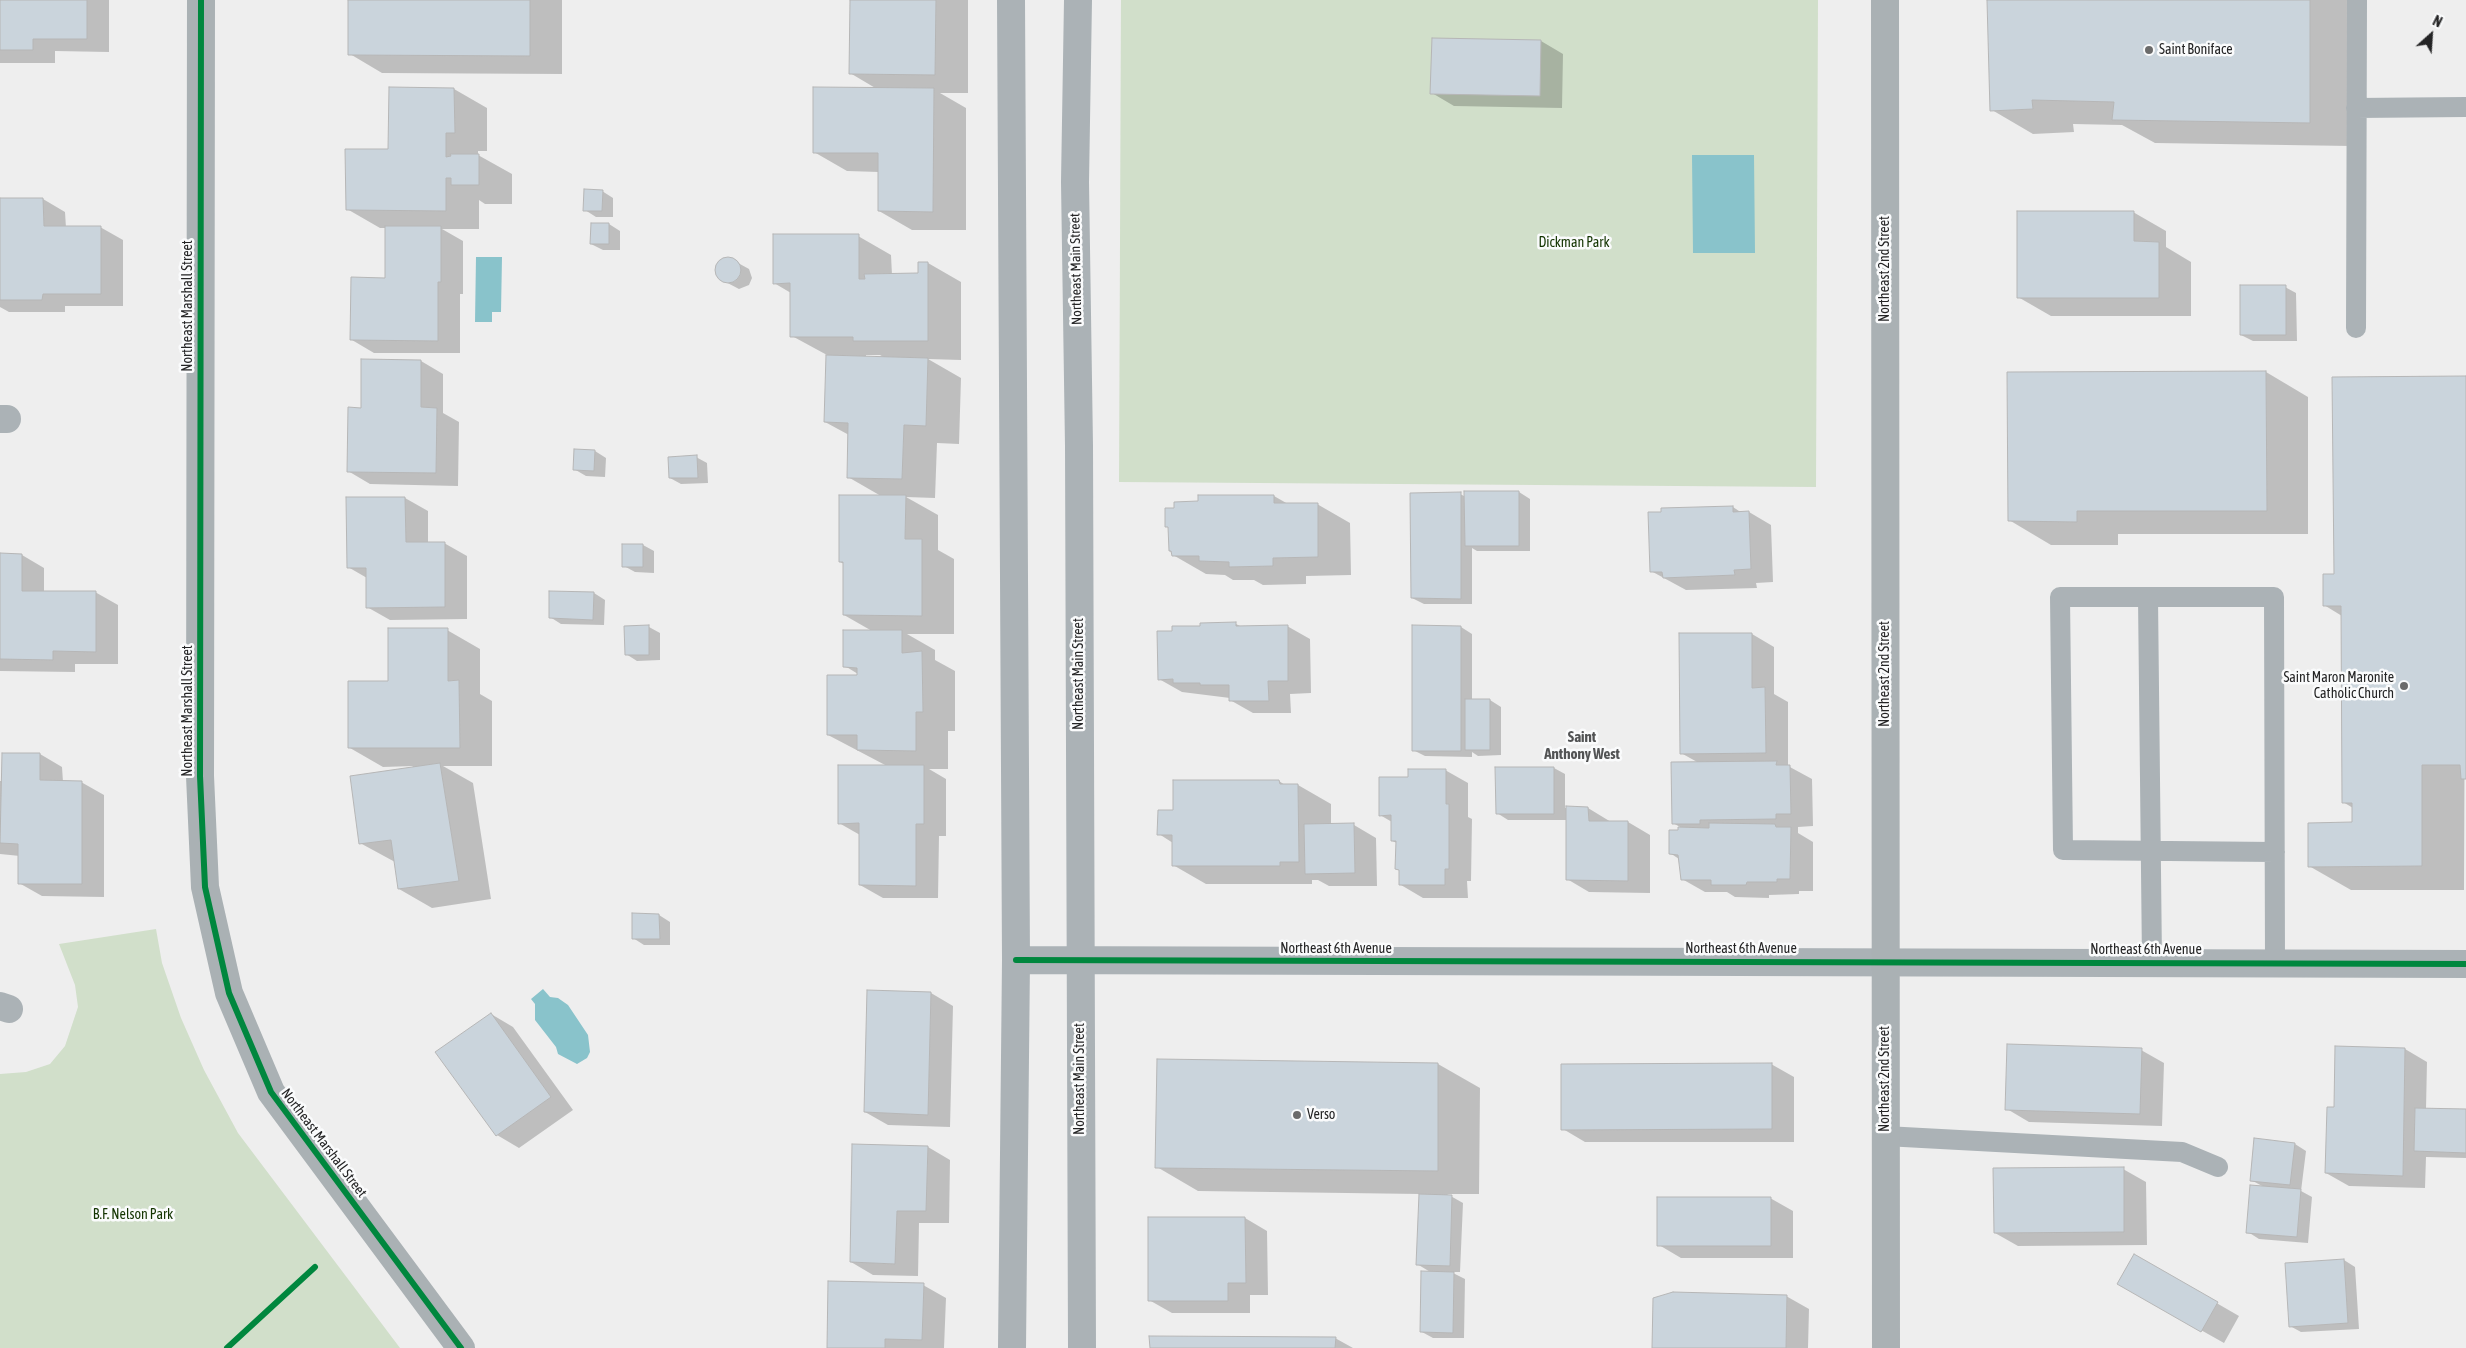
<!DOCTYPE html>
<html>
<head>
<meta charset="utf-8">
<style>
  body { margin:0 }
  #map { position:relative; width:2466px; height:1348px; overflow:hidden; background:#eee; font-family:"Asap Condensed",sans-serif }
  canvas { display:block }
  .north { position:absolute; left:2406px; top:10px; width:50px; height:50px; -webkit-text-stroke:4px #fafbfc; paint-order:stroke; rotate:26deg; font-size:14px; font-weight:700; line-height:20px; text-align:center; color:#242425 }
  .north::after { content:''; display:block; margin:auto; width:18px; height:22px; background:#242425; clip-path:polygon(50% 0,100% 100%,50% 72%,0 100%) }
</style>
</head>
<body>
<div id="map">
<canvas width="2466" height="1348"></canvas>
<div class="north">N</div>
</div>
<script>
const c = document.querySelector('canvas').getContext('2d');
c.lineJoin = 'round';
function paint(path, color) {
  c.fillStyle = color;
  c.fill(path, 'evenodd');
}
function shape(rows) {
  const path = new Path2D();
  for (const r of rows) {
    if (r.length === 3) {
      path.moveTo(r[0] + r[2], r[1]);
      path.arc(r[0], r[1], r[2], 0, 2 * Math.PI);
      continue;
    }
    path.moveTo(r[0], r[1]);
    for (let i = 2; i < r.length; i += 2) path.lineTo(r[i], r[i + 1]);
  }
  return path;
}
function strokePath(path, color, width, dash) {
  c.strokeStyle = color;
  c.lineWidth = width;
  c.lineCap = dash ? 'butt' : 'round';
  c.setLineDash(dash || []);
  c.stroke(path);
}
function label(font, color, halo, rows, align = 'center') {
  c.font = font + ' "Asap Condensed",sans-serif';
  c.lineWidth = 5;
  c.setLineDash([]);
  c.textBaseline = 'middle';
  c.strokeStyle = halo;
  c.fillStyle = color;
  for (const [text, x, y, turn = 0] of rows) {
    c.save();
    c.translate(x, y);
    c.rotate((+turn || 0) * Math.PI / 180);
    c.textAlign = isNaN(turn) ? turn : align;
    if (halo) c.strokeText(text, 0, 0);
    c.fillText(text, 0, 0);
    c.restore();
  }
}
paint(shape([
  [1121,0,1818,0,1816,487,1119,482],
  [156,929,162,963,181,1018,204,1070,238,1133,400,1348,0,1348,0,1074,26,1072,50,1064,65,1046,78,1007,75,985,59,944]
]), '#d1dfca');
paint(shape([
  [1692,155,1754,155,1755,253,1693,253],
  [476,257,502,257,501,312,492,312,492,322,475,322],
  [543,989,550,997,558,998,568,1005,588,1035,590,1052,587,1058,577,1064,558,1054,556,1047,535,1020,535,1004,531,999]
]), '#89c3cb');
paint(shape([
  [0,0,109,0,109,52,55,51,55,63,0,63],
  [349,0,562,0,562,74,382,73,350,54],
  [851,0,968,0,968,93,940,93,966,108,966,230,912,230,879,211,879,172,847,171,814,152,877,89,850,73],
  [1988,0,2352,0,2351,146,2155,143,2122,125,2073,124,2074,132,2033,134,1992,110],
  [1541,41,1563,54,1562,108,1454,106,1432,93],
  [454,89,487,108,487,151,478,151,478,155,512,174,512,204,485,204,479,200,479,229,442,229,463,241,463,294,460,294,460,353,374,353,352,340,386,279,386,228,380,228,347,209,390,150],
  [602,191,613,198,613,217,596,217,585,210],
  [0,199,43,199,65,212,66,228,100,227,123,240,123,306,65,306,65,312,9,312,0,307],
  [2133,212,2166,231,2166,247,2191,262,2191,316,2051,316,2018,297],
  [592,224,609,224,620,231,620,250,603,250,591,244],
  [858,236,891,255,892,275,920,275,928,263,961,282,961,360,928,359,961,378,959,444,937,443,935,498,906,497,938,515,938,550,954,559,954,634,907,634,935,650,935,660,955,671,955,731,948,731,948,769,929,769,946,779,946,836,939,836,938,898,883,898,860,885,860,835,839,823,887,766,828,735,858,676,858,674,845,666,872,631,844,615,844,564,840,562,881,496,848,477,849,435,825,422,827,355,792,336,791,293,774,283],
  [866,355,880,355,885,358,866,357],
  [729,258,749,269,752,278,749,285,739,289,718,278,715,270,720,262],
  [2285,287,2296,293,2297,341,2253,341,2241,335],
  [421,361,443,374,443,413,459,422,458,486,370,484,348,471,362,409],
  [2266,372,2308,397,2308,534,2118,534,2118,545,2051,545,2009,520],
  [2466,377,2464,890,2351,890,2309,866,2354,823,2353,808,2343,802,2342,616,2324,605,2335,575],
  [595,451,606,458,605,477,586,476,574,469],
  [696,457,707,463,708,483,681,484,670,478],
  [1519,492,1530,499,1530,551,1477,551,1472,548,1472,604,1424,604,1412,598,1460,494,1466,497],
  [1274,496,1288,504,1317,504,1350,523,1351,575,1306,576,1306,584,1263,585,1254,580,1233,580,1225,575,1206,574,1173,555,1170,551,1169,528,1166,526],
  [405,498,428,511,428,543,444,543,467,556,467,619,390,620,367,607,367,578,348,567],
  [1733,507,1742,513,1749,512,1771,525,1773,582,1756,583,1757,588,1686,590,1651,571],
  [643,545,654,551,654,573,635,572,624,566],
  [0,555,22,555,44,568,44,592,95,592,118,605,118,664,75,664,75,672,0,671],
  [594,593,605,600,604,625,561,624,550,617],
  [1236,624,1242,627,1287,626,1310,639,1311,693,1290,694,1291,713,1253,713,1230,700,1230,698,1182,692,1159,679,1173,632],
  [649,627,660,633,660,660,637,661,626,654],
  [1461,627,1472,634,1472,700,1490,700,1501,707,1501,755,1478,756,1472,752,1472,757,1425,756,1413,750],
  [447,630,480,649,480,694,492,701,492,766,443,766,473,783,491,899,432,908,399,889,395,862,360,843,413,766,383,767,350,748,390,682],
  [1752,634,1774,647,1774,694,1788,702,1788,766,1812,779,1813,826,1798,827,1798,833,1813,842,1813,891,1799,891,1799,894,1769,895,1769,898,1735,897,1727,892,1705,892,1682,879,1679,859,1670,853,1680,831,1680,827,1673,823,1699,763,1681,753],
  [40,754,62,767,63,782,81,782,104,795,104,897,42,896,19,883,20,856,0,854,0,781,4,781],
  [1554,768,1565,774,1565,808,1588,808,1611,822,1628,822,1650,835,1650,893,1589,892,1567,879,1567,820,1508,820,1497,813],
  [1445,770,1468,783,1468,817,1472,819,1471,881,1467,881,1468,898,1423,898,1401,885,1397,843,1392,841,1392,822,1380,815,1410,778],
  [1279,781,1285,785,1298,785,1331,804,1331,825,1354,825,1376,838,1377,886,1329,886,1318,880,1312,880,1312,884,1206,884,1173,865,1173,843,1159,834,1174,811],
  [633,915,659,915,670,922,670,945,644,945,633,938],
  [931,993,953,1006,950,1127,888,1125,865,1112],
  [491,1014,513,1027,573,1110,519,1148,497,1135],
  [2405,1049,2427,1062,2426,1109,2466,1111,2466,1158,2426,1157,2425,1188,2349,1186,2326,1173],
  [2141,1050,2164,1063,2162,1126,2029,1122,2007,1109],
  [1438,1064,1480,1088,1479,1194,1447,1194,1463,1203,1460,1272,1451,1272,1465,1279,1464,1338,1433,1338,1422,1332,1432,1273,1417,1264,1420,1194,1198,1191,1157,1167],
  [1771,1064,1794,1077,1794,1142,1585,1142,1563,1129],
  [2295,1144,2306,1151,2301,1191,2312,1197,2308,1243,2259,1239,2248,1232,2264,1187,2251,1180],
  [928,1147,950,1160,949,1223,919,1223,918,1276,873,1275,851,1262],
  [2123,1169,2146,1182,2147,1245,2018,1246,1995,1233],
  [1770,1198,1793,1211,1793,1258,1681,1258,1659,1245],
  [1245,1218,1267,1231,1268,1295,1250,1295,1250,1313,1172,1313,1149,1300],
  [2135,1256,2239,1316,2224,1343,2119,1284],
  [2344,1260,2355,1267,2359,1329,2301,1332,2290,1326],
  [923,1285,946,1298,944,1348,828,1348],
  [1786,1296,1809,1309,1808,1348,1653,1348],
  [1335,1338,1353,1348,1151,1348]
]), '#0003');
const building = shape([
  [0,0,87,0,87,39,33,39,33,50,0,50,0,0],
  [348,0,530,0,530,56,348,55,348,0],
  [850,0,936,0,935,75,849,74,850,0],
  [1987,0,2310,0,2310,123,2112,120,2114,102,2032,100,2033,109,1990,111,1987,0],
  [1432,38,1541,40,1540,96,1430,94,1432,38],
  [389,87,454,88,455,133,446,133,446,157,451,156,450,154,479,154,479,185,451,185,451,178,446,178,446,211,346,210,345,149,388,149,389,87],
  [813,87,934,88,933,212,878,211,878,153,813,153,813,87],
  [584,189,603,190,602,211,583,211,584,189],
  [0,198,43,198,44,226,101,226,101,294,43,294,42,300,0,300,0,198],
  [2017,211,2134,211,2134,241,2159,242,2159,298,2017,298,2017,211],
  [591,223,609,223,609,244,590,244,591,223],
  [385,226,441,226,441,282,438,282,438,341,350,340,351,277,385,278,385,226],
  [773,234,859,234,859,279,865,279,864,274,918,273,918,262,928,262,928,341,853,341,853,337,790,337,790,283,773,284,773,234],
  [728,270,13],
  [2240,285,2286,285,2286,335,2240,335,2240,285],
  [826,355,928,358,926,426,904,425,902,479,847,478,848,423,824,422,826,355],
  [361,359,421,360,421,407,437,408,436,473,347,472,348,407,361,408,361,359],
  [2266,371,2267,511,2077,511,2077,522,2008,521,2007,372,2266,371],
  [2466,376,2466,779,2461,779,2460,765,2422,765,2422,866,2308,867,2308,823,2352,822,2352,803,2342,803,2341,606,2323,606,2323,574,2334,574,2332,377,2466,376],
  [574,449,595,450,594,471,573,470,574,449],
  [697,455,698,478,669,478,668,457,697,455],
  [1464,491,1519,491,1519,546,1465,546,1464,491],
  [1461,492,1461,599,1411,598,1410,493,1461,492],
  [839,495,906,495,905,539,922,539,922,616,843,615,843,562,839,562,839,495],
  [1198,495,1274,495,1274,503,1318,503,1318,557,1273,558,1273,566,1229,567,1229,562,1199,561,1199,556,1172,556,1171,551,1169,551,1168,527,1165,527,1165,508,1174,508,1174,502,1198,501,1198,495],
  [346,497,405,497,406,542,445,542,445,607,366,608,366,568,347,568,346,497],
  [1733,506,1733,512,1749,511,1751,569,1734,570,1735,575,1663,578,1662,572,1650,572,1648,512,1661,512,1661,508,1733,506],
  [622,544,643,544,643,567,622,567,622,544],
  [0,553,22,554,22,591,96,591,96,652,53,651,53,660,0,659,0,553],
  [549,591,594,592,593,620,549,618,549,591],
  [1236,622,1236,626,1288,625,1288,681,1268,681,1269,701,1229,701,1229,685,1200,685,1200,683,1173,683,1173,679,1158,680,1157,631,1172,631,1172,626,1200,626,1200,623,1236,622],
  [649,625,649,655,625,655,624,626,649,625],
  [1412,625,1461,626,1461,751,1412,751,1412,625],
  [388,628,448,628,448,681,459,680,460,748,348,748,348,681,388,681,388,628],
  [843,630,902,630,902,653,922,651,923,712,916,712,916,751,857,750,857,735,827,735,827,675,857,675,857,668,843,667,843,630],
  [1679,633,1752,633,1752,688,1765,687,1766,753,1680,754,1679,633],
  [1465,699,1490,699,1490,750,1465,750,1465,699],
  [2,753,40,753,40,780,82,781,82,884,18,884,18,844,0,843,2,753],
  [1777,761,1776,765,1790,765,1791,814,1776,814,1776,819,1700,820,1700,824,1672,824,1671,762,1777,761],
  [440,763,459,881,398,889,391,840,359,844,350,776,440,763],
  [838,765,924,765,924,824,916,824,916,886,859,885,859,823,838,824,838,765],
  [1495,767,1554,767,1554,814,1496,814,1495,767],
  [1408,769,1446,769,1446,804,1449,804,1449,869,1445,869,1445,885,1399,885,1399,870,1395,869,1396,841,1391,841,1391,815,1379,816,1379,777,1408,777,1408,769],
  [1173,780,1279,780,1280,784,1298,784,1299,862,1280,862,1280,866,1172,866,1172,835,1157,835,1158,810,1173,810,1173,780],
  [1566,806,1588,807,1589,821,1628,821,1628,881,1566,880,1566,806],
  [1354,823,1355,873,1305,874,1304,824,1354,823],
  [1709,823,1775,824,1776,827,1791,827,1790,879,1777,879,1777,882,1747,882,1746,885,1711,885,1711,880,1681,880,1678,855,1669,854,1669,830,1678,830,1678,827,1709,828,1709,823],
  [632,913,659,914,660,939,632,939,632,913],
  [867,990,931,992,928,1115,864,1112,867,990],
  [491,1013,551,1097,496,1136,435,1052,491,1013],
  [2007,1044,2142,1048,2140,1114,2005,1110,2007,1044],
  [2335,1046,2405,1048,2403,1176,2325,1173,2327,1107,2334,1107,2335,1046],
  [1157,1059,1438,1063,1438,1171,1155,1168,1157,1059],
  [1772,1063,1772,1129,1561,1130,1561,1064,1772,1063],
  [2415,1108,2466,1109,2466,1153,2414,1151,2415,1108],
  [2254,1138,2295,1143,2290,1185,2250,1181,2254,1138],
  [852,1144,928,1146,926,1211,897,1211,895,1264,850,1262,852,1144],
  [2124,1167,2124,1232,1994,1233,1993,1168,2124,1167],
  [2250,1185,2301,1189,2297,1237,2246,1233,2250,1185],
  [1419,1194,1452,1195,1450,1266,1416,1265,1419,1194],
  [1657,1197,1771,1197,1771,1246,1657,1246,1657,1197],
  [1148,1217,1245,1217,1246,1283,1228,1283,1228,1301,1148,1301,1148,1217],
  [2134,1254,2218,1302,2201,1332,2117,1284,2134,1254],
  [2344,1259,2348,1323,2289,1327,2285,1263,2344,1259],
  [1421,1271,1454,1272,1453,1333,1420,1332,1421,1271],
  [828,1281,924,1283,922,1340,885,1339,885,1348,827,1348,828,1281],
  [1673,1292,1787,1295,1786,1348,1652,1348,1653,1298,1673,1292],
  [1149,1336,1336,1337,1335,1348,1150,1348,1149,1336]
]);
paint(building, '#cad4dc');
strokePath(building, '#b6b6b6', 1);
strokePath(shape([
  [2356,108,2466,107],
  [2356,328,2357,0],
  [2148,597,2060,597,2063,850,2275,852],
  [2152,962,2148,597,2274,597,2275,963],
  [1885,1136,2182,1152,2218,1167]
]), '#abb2b6', 20);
strokePath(shape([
  [1011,0,1016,960,1012,1348],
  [1078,0,1075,182,1079,446,1082,1348],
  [0,419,7,419],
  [1016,960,2466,964],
  [0,1006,9,1009]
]), '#abb2b6', 28);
strokePath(shape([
  [201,0,200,776,205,887,229,993,271,1092,461,1348],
  [1885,0,1886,1348]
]), '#aab1b4', 28);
strokePath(shape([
  [201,0,200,776,205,887,229,993,271,1092,461,1348],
  [1016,960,2466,964],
  [227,1348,315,1267]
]), '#00873e', 6);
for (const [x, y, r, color] of [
  [2149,50,5,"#6b6b6b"],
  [2404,686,5,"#6b6b6b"],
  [1297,1115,5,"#6b6b6b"]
]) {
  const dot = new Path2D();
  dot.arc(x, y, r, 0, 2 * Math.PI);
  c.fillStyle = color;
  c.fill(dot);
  strokePath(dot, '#fafbfc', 2);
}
label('14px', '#242425', '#fafbfc', [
  ["Saint Boniface",2159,50],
  ["Saint Maron Maronite",2394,678,"right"],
  ["Catholic Church",2394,694,"right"],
  ["Verso",1307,1115]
], 'left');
label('14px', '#133400', '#fafbfc', [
  ["Dickman Park",1574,243],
  ["B.F. Nelson Park",133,1215]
]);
label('14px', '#242425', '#fafbfc', [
  ["Northeast Main Street",1076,269,-91],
  ["Northeast 2nd Street",1885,269,-90],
  ["Northeast Marshall Street",188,306,-90],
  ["Northeast Main Street",1079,674,-90],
  ["Northeast 2nd Street",1885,674,-90],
  ["Northeast Marshall Street",188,711,-90],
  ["Northeast 6th Avenue",1336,949],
  ["Northeast 6th Avenue",1741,949],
  ["Northeast 6th Avenue",2146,950],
  ["Northeast Main Street",1080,1079,-90],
  ["Northeast 2nd Street",1885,1079,-90],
  ["Northeast Marshall Street",324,1143,53]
]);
label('bold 15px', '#525354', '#fafbfc', [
  ["Saint",1582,737],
  ["Anthony West",1582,754]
]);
</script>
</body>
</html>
